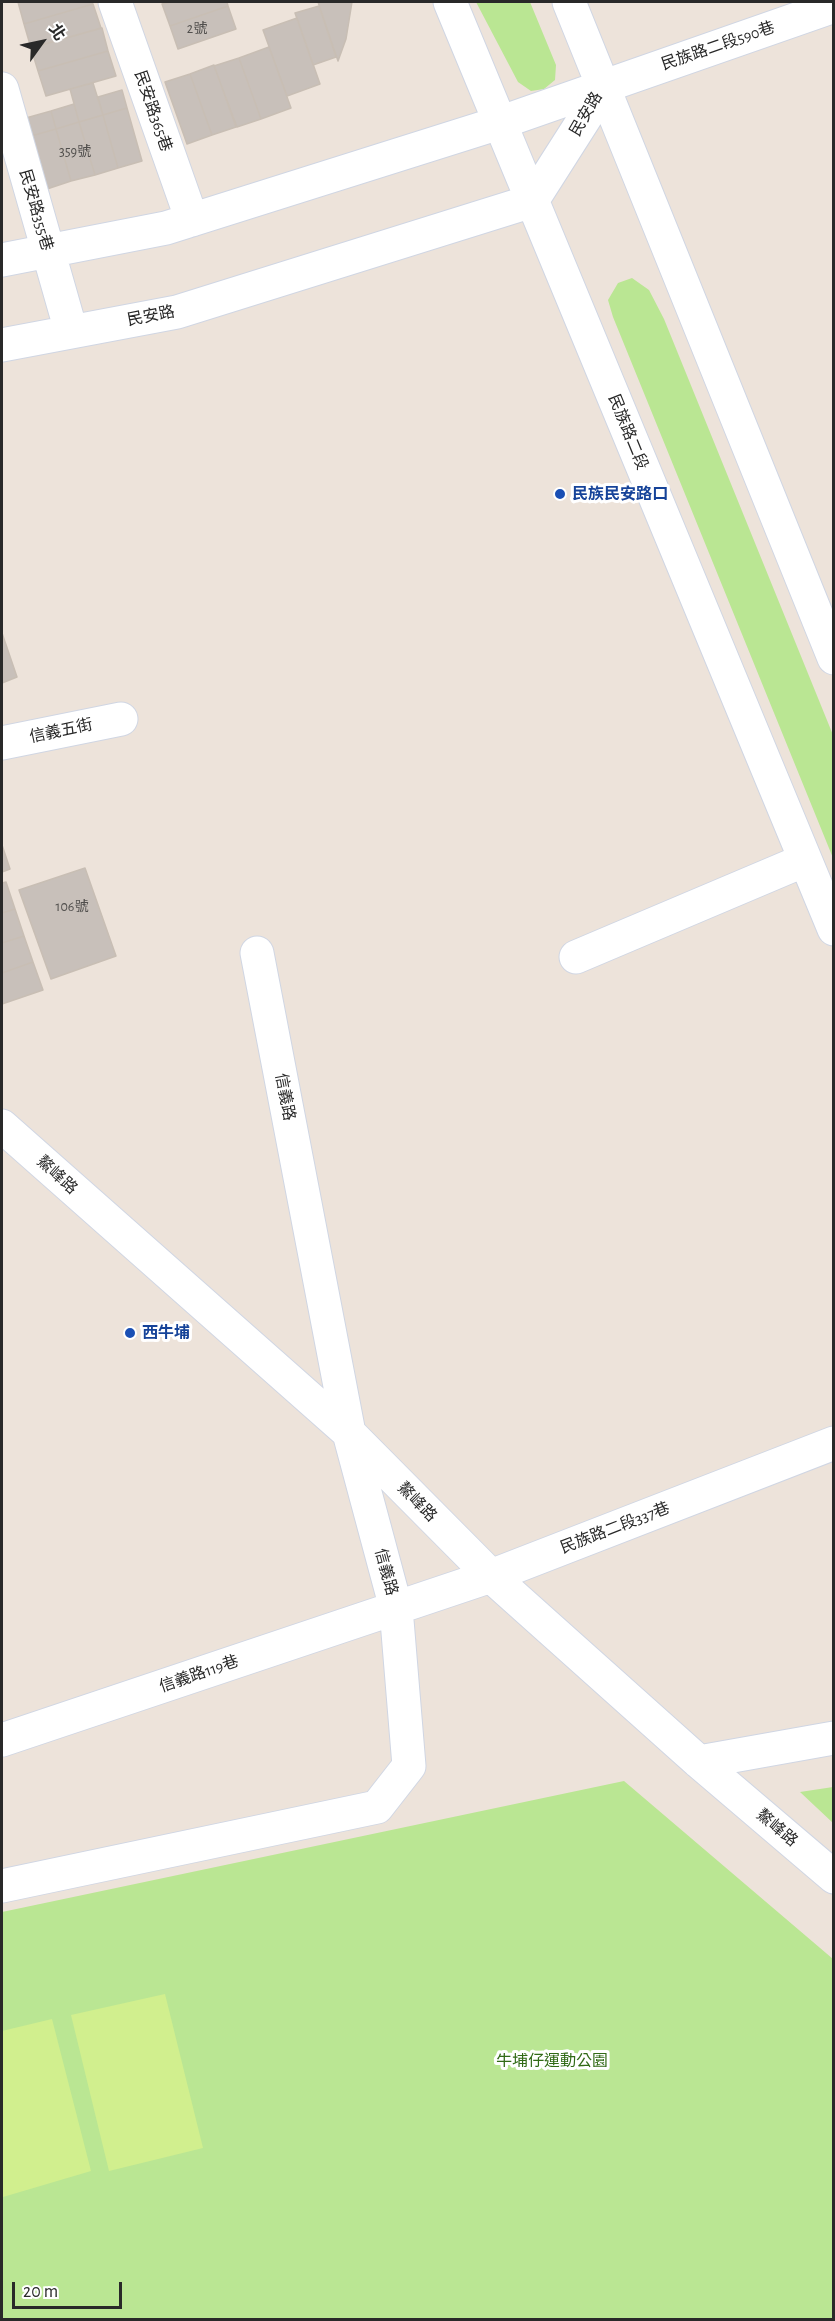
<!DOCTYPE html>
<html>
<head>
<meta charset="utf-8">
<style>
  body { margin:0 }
  #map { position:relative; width:835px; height:2321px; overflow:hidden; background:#ede3da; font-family:"Alegreya Sans","Noto Sans TC",sans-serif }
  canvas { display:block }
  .frame { position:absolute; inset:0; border:3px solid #292929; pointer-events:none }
  .north { position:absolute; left:12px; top:12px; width:60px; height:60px; -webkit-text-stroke:4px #fff; paint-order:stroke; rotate:57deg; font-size:16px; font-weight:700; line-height:24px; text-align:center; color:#292929 }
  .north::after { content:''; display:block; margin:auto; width:21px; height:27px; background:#292929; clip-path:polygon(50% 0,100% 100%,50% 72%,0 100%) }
  .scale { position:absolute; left:12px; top:2282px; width:110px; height:27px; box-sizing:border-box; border:3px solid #292929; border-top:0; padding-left:8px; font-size:18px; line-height:21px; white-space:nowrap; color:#292929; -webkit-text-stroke:4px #fff; paint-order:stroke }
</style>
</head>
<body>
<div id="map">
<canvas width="835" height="2321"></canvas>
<div class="frame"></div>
<div class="north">北</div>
<div class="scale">20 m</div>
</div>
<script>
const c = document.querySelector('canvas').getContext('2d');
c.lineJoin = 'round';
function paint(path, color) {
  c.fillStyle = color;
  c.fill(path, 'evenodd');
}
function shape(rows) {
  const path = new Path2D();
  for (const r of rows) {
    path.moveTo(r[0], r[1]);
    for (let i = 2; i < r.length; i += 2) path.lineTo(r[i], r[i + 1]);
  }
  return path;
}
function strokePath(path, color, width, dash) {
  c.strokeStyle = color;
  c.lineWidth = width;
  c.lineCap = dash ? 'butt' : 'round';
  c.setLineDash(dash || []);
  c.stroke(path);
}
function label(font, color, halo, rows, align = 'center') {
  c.font = font + ' "Alegreya Sans","Noto Sans TC",sans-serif';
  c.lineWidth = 6;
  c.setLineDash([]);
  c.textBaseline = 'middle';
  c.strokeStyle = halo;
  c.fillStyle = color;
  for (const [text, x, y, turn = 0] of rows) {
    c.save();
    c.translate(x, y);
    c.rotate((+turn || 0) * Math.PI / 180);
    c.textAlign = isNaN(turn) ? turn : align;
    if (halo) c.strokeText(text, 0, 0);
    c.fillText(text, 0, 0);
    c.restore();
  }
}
paint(shape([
  [476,2,530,2,556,65,555,80,544,89,531,91,518,82],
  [632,278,649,290,664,319,833,735,833,858,613,317,608,300,618,283],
  [624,1781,833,1959,833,2319,2,2319,2,1912],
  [833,1787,834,1787,833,1823,800,1792]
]), '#bae693');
paint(shape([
  [165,1994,203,2148,109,2171,71,2015],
  [52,2019,91,2171,3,2197,2,2031]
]), '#d1ef8e');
const building = shape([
  [18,2,92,2,93,4,24,24,18,2],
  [170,2,227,2,228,6,170,26,162,4,170,2],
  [318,2,352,2,346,39,338,61,318,2],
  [93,4,101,28,31,48,24,24,93,4],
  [228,6,236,29,178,49,170,26,228,6],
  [319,6,336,57,313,65,295,13,319,6],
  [297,18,320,84,287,96,263,30,297,18],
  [102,28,108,51,38,71,31,48,102,28],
  [269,47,291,108,261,119,239,58,269,47],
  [108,51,116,76,46,96,38,71,108,51],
  [239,58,261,119,237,127,214,66,239,58],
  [214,65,236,127,212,135,190,74,214,65],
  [190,74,212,135,187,144,165,82,190,74],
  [93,83,103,115,79,122,70,89,93,83],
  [122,90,127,108,103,115,98,97,122,90],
  [74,104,79,122,56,129,51,111,74,104],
  [127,108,142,161,118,168,103,115,127,108],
  [51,111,56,129,31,136,26,118,51,111],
  [103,115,118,168,95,175,79,122,103,115],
  [79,122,95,175,71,181,56,129,79,122],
  [56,129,71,181,47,189,31,136,56,129],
  [2,633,17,677,2,683,2,633],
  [2,845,10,869,2,872,2,845],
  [85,868,116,956,51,979,19,890,85,868],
  [6,882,15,909,2,913,2,883,6,882],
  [15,909,24,936,2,943,2,913,15,909],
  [24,936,33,962,2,973,2,943,24,936],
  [33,962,43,990,2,1004,2,973,33,962]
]);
paint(building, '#c8c0ba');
strokePath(building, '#c8beb4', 1.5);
const minor = shape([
  [115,2,192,220],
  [450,2,834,929],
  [569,2,834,658],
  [2,89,71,331],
  [2,260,166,228,499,123,834,6],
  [2,345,177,312,532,201,604,88],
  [2,743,121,719],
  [576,957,805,860],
  [2,1126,349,1433,491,1576,699,1762,834,1877],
  [2,1740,491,1576,834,1443],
  [699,1762,834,1738],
  [2,1886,377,1807,409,1766,396,1608,349,1433,257,953]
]);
strokePath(minor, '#d0d6e3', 35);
strokePath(minor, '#fff', 33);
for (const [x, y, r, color] of [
  [560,494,6,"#1a4fb4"],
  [130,1333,6,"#1a4fb4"]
]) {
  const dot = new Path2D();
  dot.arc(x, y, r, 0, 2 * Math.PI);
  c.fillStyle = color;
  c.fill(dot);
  strokePath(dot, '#fff', 2);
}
label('14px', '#514f4d', null, [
  ["2號",197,29],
  ["359號",75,152],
  ["106號",72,907]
]);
label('16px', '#292929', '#fff', [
  ["民族路二段590巷",718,46,-19],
  ["民安路365巷",153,111,71],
  ["民安路",586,114,-60],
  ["民安路355巷",36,210,74],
  ["民安路",151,316,-11],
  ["民族路二段",628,432,68],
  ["信義五街",61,731,-12],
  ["信義路",285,1097,79],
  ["鰲峰路",57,1175,42],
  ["鰲峰路",417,1502,45],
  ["民族路二段337巷",615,1528,-21],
  ["信義路",386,1572,75],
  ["信義路119巷",199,1674,-19],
  ["鰲峰路",777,1828,40]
]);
label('bold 16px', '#164399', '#fff', [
  ["民族民安路口",572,494],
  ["西牛埔",142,1333]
], 'left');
label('16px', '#316a16', '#fff', [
  ["牛埔仔運動公園",552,2061]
]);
</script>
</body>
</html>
